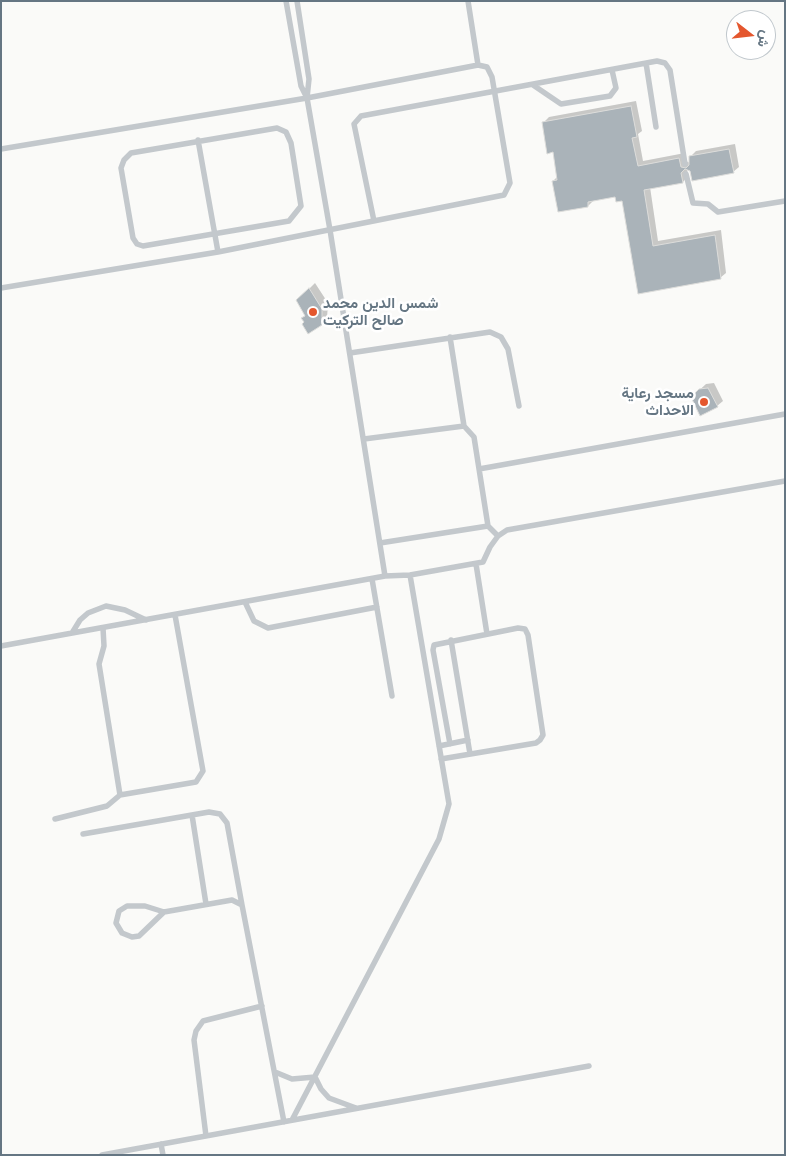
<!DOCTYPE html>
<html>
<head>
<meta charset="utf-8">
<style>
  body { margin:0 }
  #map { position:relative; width:786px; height:1156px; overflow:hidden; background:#fafaf8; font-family:Mulish,Vazirmatn,sans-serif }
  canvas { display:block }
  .frame { position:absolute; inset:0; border:2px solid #657683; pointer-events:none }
  .north { position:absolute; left:726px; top:10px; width:50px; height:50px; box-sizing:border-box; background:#fff; border:1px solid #c1c8cd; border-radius:50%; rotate:106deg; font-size:14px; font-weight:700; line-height:20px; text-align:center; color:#657683 }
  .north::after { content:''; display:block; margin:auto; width:18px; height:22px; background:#e4572e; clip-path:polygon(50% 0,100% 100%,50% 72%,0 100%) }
</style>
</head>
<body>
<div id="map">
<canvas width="786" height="1156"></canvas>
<div class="frame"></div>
<div class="north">ش</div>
</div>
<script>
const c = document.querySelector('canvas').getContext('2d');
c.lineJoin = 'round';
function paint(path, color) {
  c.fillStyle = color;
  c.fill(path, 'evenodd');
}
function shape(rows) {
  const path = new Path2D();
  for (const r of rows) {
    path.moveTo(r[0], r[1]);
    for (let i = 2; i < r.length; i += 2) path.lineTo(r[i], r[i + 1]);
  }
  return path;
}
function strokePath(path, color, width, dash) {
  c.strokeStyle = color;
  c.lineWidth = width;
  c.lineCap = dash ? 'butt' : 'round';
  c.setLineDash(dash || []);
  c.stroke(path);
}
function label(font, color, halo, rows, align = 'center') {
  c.font = font + ' Mulish,Vazirmatn,sans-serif';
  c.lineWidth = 5;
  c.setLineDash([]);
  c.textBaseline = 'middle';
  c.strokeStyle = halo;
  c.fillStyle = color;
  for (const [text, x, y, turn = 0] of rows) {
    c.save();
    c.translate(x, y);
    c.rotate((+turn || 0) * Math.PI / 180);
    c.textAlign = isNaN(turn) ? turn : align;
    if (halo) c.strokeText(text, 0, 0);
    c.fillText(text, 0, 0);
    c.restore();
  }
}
paint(shape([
  [636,101,642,131,638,134,643,161,685,153,686,161,690,163,690,157,696,151,735,144,739,167,733,172,687,169,688,176,683,182,650,187,658,241,721,230,726,273,720,278,639,293,623,200,616,196,594,200,588,206,553,181,558,176,554,151,543,123,549,117],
  [315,283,328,303,327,318,322,324,305,322,306,315,298,300],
  [714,383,723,401,717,406,692,397,706,384]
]), '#0003');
const building = shape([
  [631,106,637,137,632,138,638,166,679,158,681,167,686,168,689,165,689,156,729,149,734,173,692,181,690,171,685,169,681,173,683,183,644,190,653,246,715,235,721,279,638,294,622,201,616,202,615,197,588,202,588,207,558,212,552,181,557,180,553,152,547,154,542,122,631,106],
  [309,288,322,309,322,325,308,334,302,324,304,322,301,318,305,316,296,300,309,288],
  [708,388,718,407,700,416,691,397,699,389,708,388]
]);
paint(building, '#aab3b9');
strokePath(building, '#dcdcda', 1);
strokePath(shape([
  [286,1,301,86,307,98,330,230,385,576],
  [297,1,309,79,307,98],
  [468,1,478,65],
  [646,63,656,127],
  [533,85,561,104,610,96,616,88,612,70],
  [277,128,286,132,291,143,301,206,289,221,143,246,137,244,133,238,121,168,124,160,131,153,277,128],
  [198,140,218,252],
  [1,149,307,98,478,65,487,67,492,77,510,183,504,195,218,252,1,288],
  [686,174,693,203,708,204,718,212,785,201],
  [374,221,354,124,361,116,657,61,665,63,670,70,685,164],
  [450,337,464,426,474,437,488,526,498,536],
  [350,353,490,332,501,337,508,349,519,406],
  [364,439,464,426],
  [479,469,785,414],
  [380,543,488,526],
  [476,564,487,634],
  [372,579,392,696],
  [245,602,254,621,268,628,377,607],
  [103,628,104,646,99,664,120,795,196,782,203,771,175,615],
  [72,633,80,620,88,613,106,606,125,610,146,620],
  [451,640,470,754],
  [1,646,385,576,410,575,483,562,490,547,498,536,507,530,785,481],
  [439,746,468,740],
  [441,759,536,743,540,740,543,735,528,635,525,629,518,628,434,645,433,650,450,744],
  [192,815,206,904],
  [55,819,107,806,120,795],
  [83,834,209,812,220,814,227,823,242,905],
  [164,912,139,936,132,937,122,933,116,923,119,911,127,906,145,906,164,912,232,900,242,905,284,1122],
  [275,1072,292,1079,315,1077,321,1089,329,1098,356,1108],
  [292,1120,439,839,449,804,410,575],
  [206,1136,194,1040,196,1031,203,1021,262,1006],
  [161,1144,163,1155],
  [102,1155,589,1066]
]), '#c3c8cc', 5.5);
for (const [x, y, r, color] of [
  [313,312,5,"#e4572e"],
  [704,402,5,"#e4572e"]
]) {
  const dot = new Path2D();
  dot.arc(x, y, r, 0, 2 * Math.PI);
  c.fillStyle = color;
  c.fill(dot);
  strokePath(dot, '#fff', 2);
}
label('bold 15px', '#657683', '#fff', [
  ["شمس الدين محمد",323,303],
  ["صالح التركيت",323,320],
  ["مسجد رعاية",694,393,"right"],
  ["الاحداث",694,410,"right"]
], 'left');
</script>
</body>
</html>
